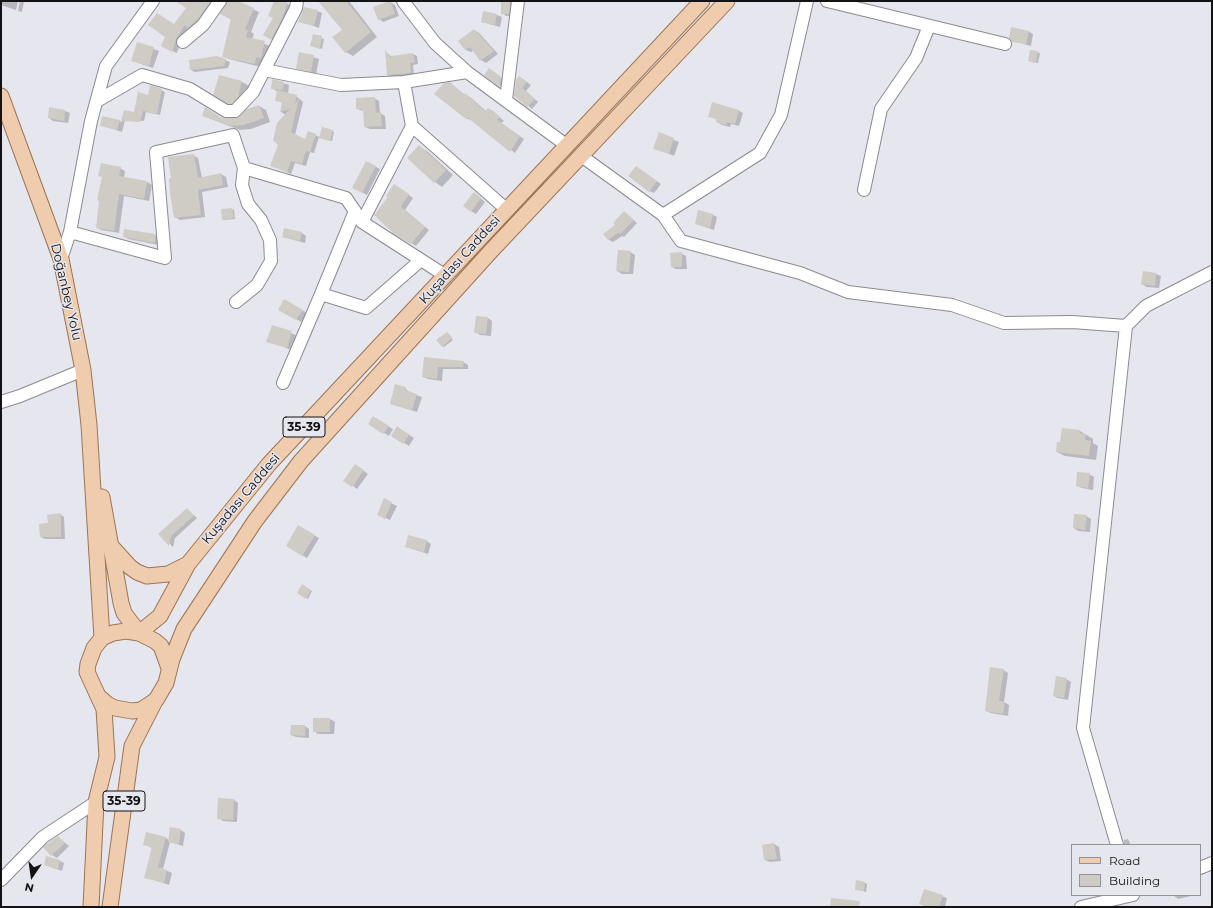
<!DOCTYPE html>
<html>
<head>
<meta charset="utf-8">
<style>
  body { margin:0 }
  #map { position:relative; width:1213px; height:908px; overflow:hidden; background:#e6e6ee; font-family:Montserrat,sans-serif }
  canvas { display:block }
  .frame { position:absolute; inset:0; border:2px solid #131316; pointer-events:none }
  .legend { position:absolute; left:1071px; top:844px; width:130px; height:52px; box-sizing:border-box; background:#e6e6ee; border:1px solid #929298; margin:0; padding:5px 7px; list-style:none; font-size:12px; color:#131316 }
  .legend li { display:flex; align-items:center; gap:8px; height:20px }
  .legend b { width:20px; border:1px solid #929298 }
  .north { position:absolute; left:12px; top:856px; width:40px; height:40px; -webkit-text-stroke:3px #e6e6ee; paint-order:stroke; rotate:193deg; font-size:11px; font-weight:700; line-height:16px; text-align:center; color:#131316 }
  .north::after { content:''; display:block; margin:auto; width:14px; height:18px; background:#131316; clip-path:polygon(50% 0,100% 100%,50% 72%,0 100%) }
</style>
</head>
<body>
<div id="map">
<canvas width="1213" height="908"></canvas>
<div class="frame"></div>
<ul class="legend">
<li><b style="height:5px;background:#efccad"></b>Road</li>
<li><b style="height:11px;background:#cfcbc5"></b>Building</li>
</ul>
<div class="north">N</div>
</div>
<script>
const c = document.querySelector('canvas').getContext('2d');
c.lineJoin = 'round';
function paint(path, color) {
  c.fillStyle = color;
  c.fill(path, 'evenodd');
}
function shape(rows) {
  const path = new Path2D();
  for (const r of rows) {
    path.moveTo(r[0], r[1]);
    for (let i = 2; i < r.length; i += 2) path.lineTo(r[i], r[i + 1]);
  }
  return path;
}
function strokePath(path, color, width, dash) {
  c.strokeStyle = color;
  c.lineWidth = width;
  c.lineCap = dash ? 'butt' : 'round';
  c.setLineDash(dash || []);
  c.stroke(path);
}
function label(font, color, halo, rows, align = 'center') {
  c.font = font + ' Montserrat,sans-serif';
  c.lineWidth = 3;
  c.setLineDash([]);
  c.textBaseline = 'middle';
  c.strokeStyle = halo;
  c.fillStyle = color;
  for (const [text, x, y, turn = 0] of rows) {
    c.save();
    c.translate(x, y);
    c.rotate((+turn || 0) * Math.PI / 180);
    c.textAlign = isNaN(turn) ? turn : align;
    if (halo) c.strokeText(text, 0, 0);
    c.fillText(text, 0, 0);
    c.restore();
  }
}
paint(shape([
  [2,1,18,1,16,10,1,5],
  [20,1,24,1,22,12,18,11],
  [177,1,210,1,215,4,193,30,189,28,181,42,177,53,166,48,188,8],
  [228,1,235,1,259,12,251,32,254,34,252,39,270,46,266,61,262,60,261,67,229,59,223,56,232,20,221,14],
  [275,1,281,1,292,6,276,41,265,35,274,18],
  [319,1,349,1,377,37,353,56,346,52,343,30],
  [502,1,516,1,513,16,506,16,502,13],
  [390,2,395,5,399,16,383,22,379,19],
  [317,11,322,13,319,28,299,21],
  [497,15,502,17,500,27,482,22],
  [474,30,479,33,498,54,486,63,481,60,474,50,471,52,466,50,460,41],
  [1028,31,1033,34,1031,46,1013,41],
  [314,36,324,39,322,49,312,46],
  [138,43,159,51,153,68,132,61],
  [1031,51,1040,53,1038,63,1031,62],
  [386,52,392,57,413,54,417,56,418,64,413,65,414,75,392,77,388,75],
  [300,53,319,59,316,74,297,68],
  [217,57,230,62,228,68,195,72,191,70],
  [494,72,506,81,505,89,485,75],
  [523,79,531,85,526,91,538,102,532,109,515,95],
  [273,80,289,85,288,94,296,96,303,102,295,135,306,141,315,135,319,137,314,153,310,152,306,166,295,163,291,174,275,167,286,115,281,112,283,103,276,100,278,92,272,88],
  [242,82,249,86,245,101,237,107,215,94],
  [450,83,465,95,470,97,486,111,489,109,493,111,504,121,501,123,524,139,515,153,473,120,467,119],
  [151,86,165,92,160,115,146,112,144,121,125,120,122,132,101,125,119,121,122,122,124,111,135,113,149,96],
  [374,98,379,101,380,113,385,116,386,129,370,129,365,127,364,111,357,109],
  [259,106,266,110,270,122,251,129,240,130,203,116,236,119],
  [50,108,65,111,70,113,68,123,53,121,49,118],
  [738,110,743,113,739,126,731,124,730,127,722,125,717,122,718,120,709,116],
  [332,131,334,132,332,141,323,139],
  [660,134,679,142,674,156,655,148],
  [419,147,427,151,453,175,442,187,435,182,409,158],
  [193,155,198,158,202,178,221,174,226,177,228,187,202,192,205,217,180,220,175,217],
  [367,162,380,169,367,195,354,188],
  [120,168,125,171,124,178,147,182,152,185,149,201,124,196,119,233,101,230,97,227],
  [641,170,661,184,654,193,649,191],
  [399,188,413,198,405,210,429,230,416,246,395,233],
  [478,196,485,202,476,214,471,211],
  [232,209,234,210,235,219,223,220],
  [628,215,637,223,624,237,622,236,613,242,609,240,605,234],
  [713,215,717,217,714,230,696,224],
  [125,230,155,235,160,238,159,245,128,239,124,236],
  [302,233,306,236,305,243,283,237],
  [630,252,635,255,633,274,622,274,617,271],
  [682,254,686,256,687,269,676,269,672,267],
  [1156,274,1161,276,1159,288,1147,287,1142,284],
  [285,300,307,313,301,322,279,309],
  [488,318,492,321,491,336,480,335,475,332],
  [272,326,296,335,291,350,271,342],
  [449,334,453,340,444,347,442,346],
  [425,358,463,362,468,365,468,369,443,369,442,381,428,379,423,377],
  [405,388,410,393,422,397,417,412,391,404],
  [378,420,393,429,389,436,369,424],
  [402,430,414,438,409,446,392,435],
  [1080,431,1093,439,1093,443,1098,446,1096,460,1065,456,1057,452],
  [360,468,368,474,357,489,353,486],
  [1089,474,1094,477,1093,490,1082,488,1077,486],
  [385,500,397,506,390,520,383,517],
  [187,509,197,518,175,538,173,547,160,534],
  [60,514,64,517,65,539,45,539,41,537,49,524],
  [1086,516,1091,519,1090,532,1078,531,1074,528],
  [298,526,319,538,307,558,287,546],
  [426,541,431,544,428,554,406,547],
  [302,586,312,591,308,599,298,593],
  [1003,670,1008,673,1004,702,1009,705,1008,716,991,713,986,711],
  [1066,679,1071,682,1068,700,1058,698,1054,696],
  [330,719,335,722,334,734,318,734,314,731],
  [305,726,309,729,309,738,296,737,291,735],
  [234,800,238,803,237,822,223,821,218,818],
  [181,830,185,833,183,846,170,842,163,869,172,873,169,885,145,877,152,848,144,844,166,838,169,840],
  [58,837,69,846,57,858,52,855],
  [1128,839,1131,845,1124,845,1124,840],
  [774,844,779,847,781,861,770,862,765,860,763,845],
  [60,861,64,863,62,871,45,865],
  [865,883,867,884,866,892,856,889],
  [925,890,947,898,945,907,926,907,921,904],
  [1173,895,1191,895,1191,896,1178,899]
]), '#0003');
paint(shape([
  [175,1,211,1,197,20,188,28,185,25,176,39,172,52,161,46,165,37,148,25,157,13,174,24,186,8],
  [227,1,238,1,254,8,245,29,248,30,246,37,265,41,261,58,256,57,255,64,222,57,231,19,220,14],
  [274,1,288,1,282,19,271,40,263,35,273,18,268,16],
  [318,1,346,1,371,32,345,53,332,37,342,30],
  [390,1,395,14,378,20,373,7],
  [501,1,510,1,509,14,501,14],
  [304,7,318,10,314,26,298,22],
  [483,11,497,14,495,25,481,22],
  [1011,27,1029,31,1026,44,1012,42,1009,38],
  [474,29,494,51,480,61,470,47,465,50,458,41],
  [313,34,322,36,320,49,310,46],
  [137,42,154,47,149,66,131,61],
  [385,50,392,59,391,56,413,53,415,62,410,63,411,73,387,75],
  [1030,50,1038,51,1036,63,1028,61],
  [299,52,314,55,311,72,296,69],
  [217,56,226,59,224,66,190,70,189,60],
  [489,68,501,77,500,87,484,75],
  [219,75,242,81,238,97,232,104,228,104,213,95],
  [519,76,527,82,522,88,535,99,527,107,514,96,516,80],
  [272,79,284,82,283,90,271,89],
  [450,82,464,95,465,93,485,111,488,108,500,117,497,120,520,136,510,152,468,118,466,119,434,94,444,83],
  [150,85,162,89,157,114,143,111,140,122,121,121,124,110,134,112,138,92,148,95],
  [277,90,297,95,295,104,299,99,291,132,305,139,308,131,316,134,310,152,306,151,302,164,291,161,287,172,270,166,278,145,273,140,277,123,290,109,280,112,282,102,275,101],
  [375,97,376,113,381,112,382,126,364,127,363,109,356,109,356,98],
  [712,102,739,110,735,124,726,122,726,125,716,122,717,119,708,117],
  [259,105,264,118,244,125,232,126,202,116,205,107,222,118,235,118,247,109],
  [49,107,65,110,64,121,48,118],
  [102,116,120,120,117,130,100,126],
  [322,127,333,130,330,141,319,138],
  [659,132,674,138,669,154,653,149],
  [419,145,446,170,434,183,407,158],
  [194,154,198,178,221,173,223,185,198,190,201,215,174,218,170,193,169,179,171,178,168,157],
  [366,161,376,166,362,193,352,188],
  [101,163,121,167,119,176,147,181,144,199,119,194,114,231,96,228,99,201,97,200,102,177,98,176],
  [636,166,657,181,649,192,628,176],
  [394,184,409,194,401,207,425,227,411,244,394,234,374,215,388,197,386,196],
  [474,192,481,198,471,212,463,206],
  [232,208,234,218,222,220,221,209],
  [698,210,713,214,710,228,695,224],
  [624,211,634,220,619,235,620,232,608,240,603,234,615,225,613,223],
  [284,228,302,232,300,241,282,237],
  [124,229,155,234,155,243,123,237],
  [618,250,631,251,629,272,616,271],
  [682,252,682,267,671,267,670,253],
  [1143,271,1156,273,1155,286,1141,284],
  [284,299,303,310,296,320,278,310],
  [476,316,488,317,486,334,474,333],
  [272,325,292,331,287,348,266,342],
  [447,332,452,338,442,347,436,340],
  [424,357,464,361,463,367,438,367,437,379,422,377],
  [395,384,406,387,405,390,417,394,412,410,390,404],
  [373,416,389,426,383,434,368,424],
  [397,426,409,435,403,444,391,436],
  [1062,428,1080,430,1080,433,1086,434,1085,440,1091,441,1089,456,1056,452,1057,442,1060,442],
  [355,464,364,470,352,487,343,481],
  [1077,472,1090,473,1088,488,1076,486],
  [384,498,392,502,385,519,377,515],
  [187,508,194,516,171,536,169,546,158,534],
  [61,513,61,537,40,537,39,524,48,523,47,515],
  [1074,514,1087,515,1085,530,1073,528],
  [298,525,315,535,302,556,286,546],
  [408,535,427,540,424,552,405,547],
  [302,584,311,590,306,599,297,593],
  [990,667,1004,669,999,701,1005,702,1003,714,985,711],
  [1056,676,1067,678,1064,698,1053,696],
  [313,718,330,718,330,732,313,732],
  [291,725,305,725,305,736,290,735],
  [218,798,234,799,233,820,217,819],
  [170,827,181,829,179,844,168,842],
  [146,832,166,837,158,867,167,870,164,883,144,878,152,847,143,845],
  [58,836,65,843,51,856,43,847],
  [774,843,777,859,764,860,762,845],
  [46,856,60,860,58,869,44,865],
  [856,880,865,882,864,891,855,890],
  [924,889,943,895,939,907,928,907,919,904],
  [831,898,860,901,859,907,830,907]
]), '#cfcbc5');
const minor = shape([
  [403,1,435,43,467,72,566,145],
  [827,1,1005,44],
  [183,42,203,25,220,1],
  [264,70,341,85,404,82],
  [506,100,518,1],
  [97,101,142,75,190,89,226,111,235,111,253,92,296,8,297,1],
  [412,126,506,209],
  [580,155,663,215,681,241,800,273,848,292,952,305,1004,323,1072,322,1126,326],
  [864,190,881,109,916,58,929,26],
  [663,215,760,153,781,115,807,1],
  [362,222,412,126,404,82,467,72],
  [70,232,165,258,156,152,233,135,244,168,346,198,362,222,446,276],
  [61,259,70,232,91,121,106,66,153,1],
  [321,294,355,211],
  [236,302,257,285,271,261,270,240,261,220,248,204,242,185,244,168],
  [283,383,321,294,366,308,421,260],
  [1,402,20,396,83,370],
  [1117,845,1083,728,1126,326,1146,306,1212,272],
  [1200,868,1212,863],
  [1,880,43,837,96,802],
  [1081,907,1133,895]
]);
const major = shape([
  [1,96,61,259,83,370,89,425,102,638],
  [102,497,121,603,124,613,139,633,155,641,161,646,169,668],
  [111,546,130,567,137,572,147,576,168,574,188,564],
  [99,697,107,704,115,708,132,711,141,710,156,700,166,683,172,659,184,629,255,521,301,461,491,251,727,1],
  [91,907,96,802,107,757,104,709,87,672,88,664,94,648,102,638,113,633,126,631,139,633,160,616,188,564,269,464,702,1],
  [110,907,132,746,155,701]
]);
strokePath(minor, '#8a8b92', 14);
strokePath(major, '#9b7555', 17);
strokePath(minor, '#fff', 12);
strokePath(major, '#efccad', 15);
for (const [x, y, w] of [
  [304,427,42],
  [124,801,42]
]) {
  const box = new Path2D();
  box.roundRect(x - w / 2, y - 10, w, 20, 3);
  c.fillStyle = '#e6e6ee';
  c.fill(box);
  strokePath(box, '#131316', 1);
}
label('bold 12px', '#131316', null, [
  ["35-39",304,427],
  ["35-39",124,801]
]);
label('13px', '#131316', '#e6e6ee', [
  ["Kuşadası Caddesi",460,260,-48],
  ["Doğanbey Yolu",66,292,77],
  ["Kuşadası Caddesi",241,499,-50]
]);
</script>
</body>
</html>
